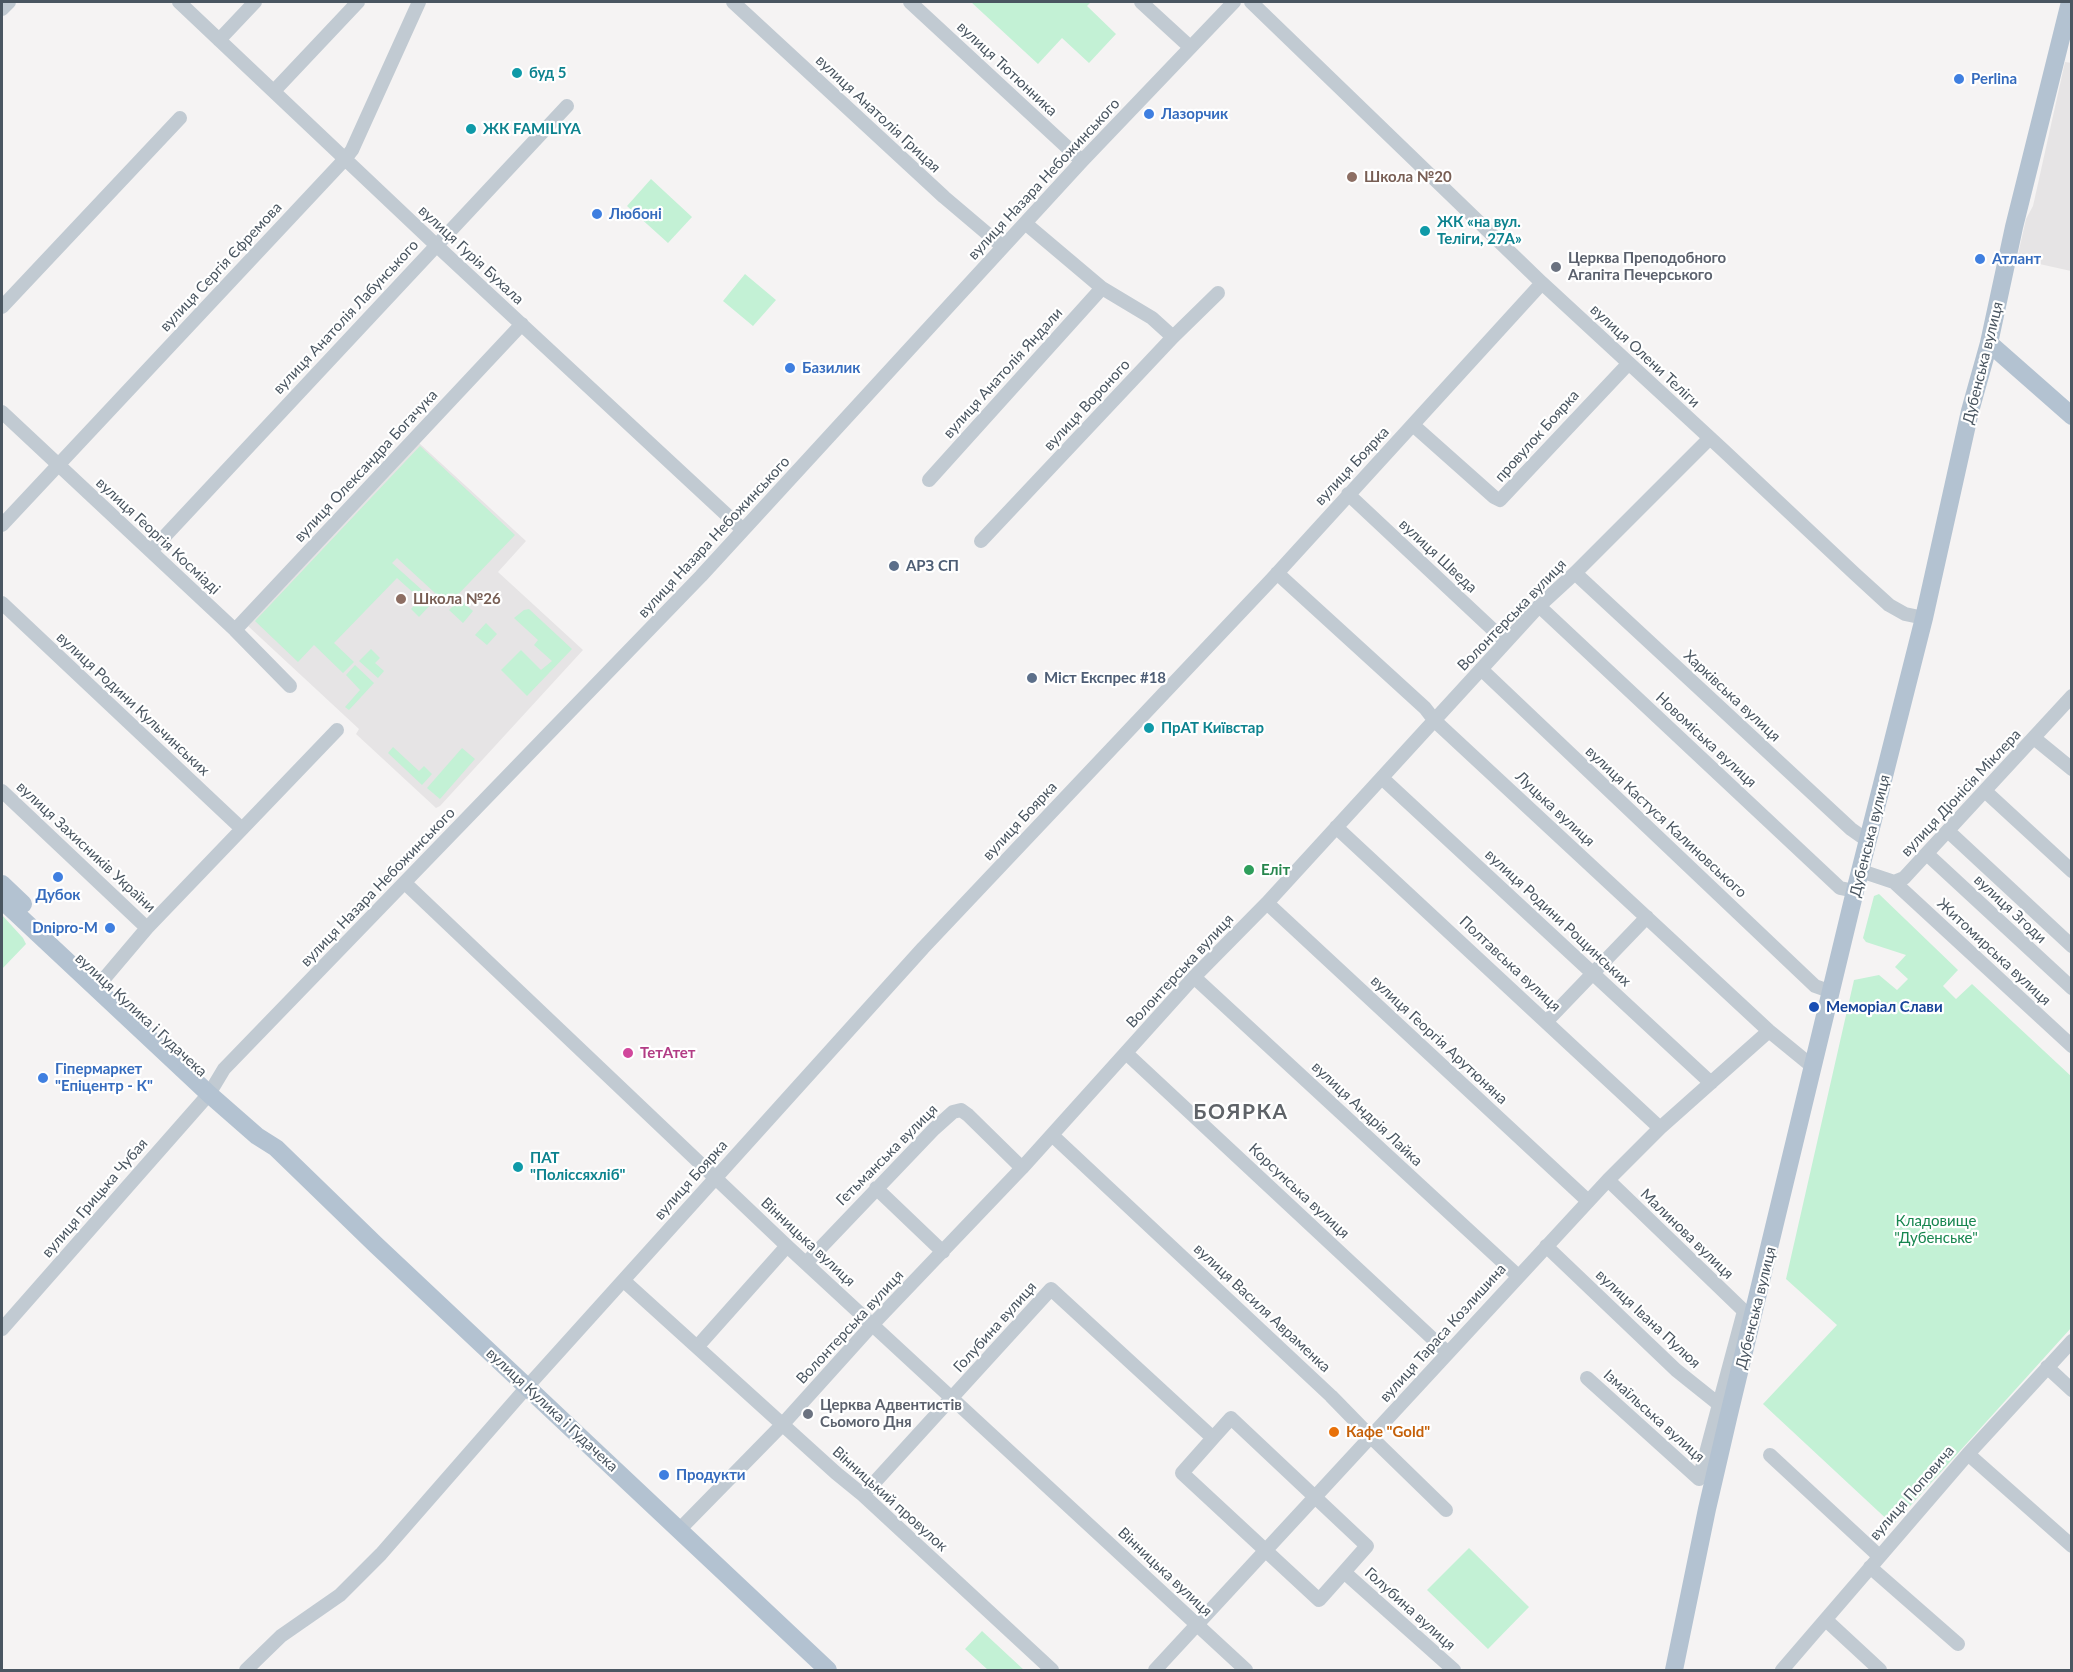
<!DOCTYPE html>
<html>
<head>
<meta charset="utf-8">
<style>
  body { margin:0 }
  #map { position:relative; width:2073px; height:1672px; overflow:hidden; background:#f5f3f3; font-family:Lato,sans-serif }
  canvas { display:block }
  .frame { position:absolute; inset:0; border:3px solid #4a5661; pointer-events:none }
</style>
</head>
<body>
<div id="map">
<canvas width="2073" height="1672"></canvas>
<div class="frame"></div>
</div>
<script>
const c = document.querySelector('canvas').getContext('2d');
c.lineJoin = 'round';
function paint(path, color) {
  c.fillStyle = color;
  c.fill(path, 'evenodd');
}
function shape(rows) {
  const path = new Path2D();
  for (const r of rows) {
    path.moveTo(r[0], r[1]);
    for (let i = 2; i < r.length; i += 2) path.lineTo(r[i], r[i + 1]);
  }
  return path;
}
function strokePath(path, color, width, dash) {
  c.strokeStyle = color;
  c.lineWidth = width;
  c.lineCap = dash ? 'butt' : 'round';
  c.setLineDash(dash || []);
  c.stroke(path);
}
function label(font, color, halo, rows, align = 'center') {
  c.font = font + ' Lato,sans-serif';
  c.lineWidth = 4.5;
  c.setLineDash([]);
  c.textBaseline = 'middle';
  c.strokeStyle = halo;
  c.fillStyle = color;
  for (const [text, x, y, turn = 0] of rows) {
    c.save();
    c.translate(x, y);
    c.rotate((+turn || 0) * Math.PI / 180);
    c.textAlign = isNaN(turn) ? turn : align;
    if (halo) c.strokeText(text, 0, 0);
    c.fillText(text, 0, 0);
    c.restore();
  }
}
paint(shape([
  [2065,62,2072,63,2071,271,2017,259,2026,219,2033,206],
  [419,443,526,541,498,572,583,650,440,806,436,808,356,734,359,729,248,626]
]), '#e6e4e5');
paint(shape([
  [971,2,1091,2,1087,6,1116,34,1089,63,1062,38,1038,64],
  [651,179,692,217,668,243,627,206],
  [745,274,776,300,753,326,723,301],
  [420,446,515,535,448,605,397,558,392,563,422,590,417,596,397,578,334,643,354,662,343,673,314,645,298,662,255,621],
  [425,594,433,602,419,617,411,609],
  [460,599,473,611,463,623,449,610],
  [529,609,572,649,527,696,501,670,521,650,541,670,552,661,534,645,538,640,514,618,524,610],
  [486,623,497,634,487,645,475,635],
  [371,649,380,658,375,663,384,671,378,678,359,661],
  [355,665,374,683,349,710,345,707,360,690,346,675],
  [393,747,419,771,424,766,432,774,422,785,388,753],
  [462,748,475,759,440,799,427,788],
  [1879,894,1958,970,1943,986,1956,999,1972,984,2072,1077,2071,1328,1893,1525,1763,1404,1837,1325,1786,1279,1854,980,1879,975,1897,990,1908,979,1895,967,1906,955,1866,942,1863,938,1874,896],
  [2,915,23,938,26,944,2,969],
  [1469,1548,1529,1607,1488,1649,1427,1590],
  [982,1631,1024,1670,988,1670,965,1649]
]), '#c3f1d5');
strokePath(shape([
  [179,2,436,245,743,530],
  [733,2,944,197,1003,247],
  [910,2,1082,161],
  [1141,2,1190,47],
  [1251,2,1542,283,1723,450,1855,574,1889,605,1905,614,1924,618],
  [2,9,9,2],
  [219,40,255,2],
  [274,91,358,2],
  [1025,223,1102,288,1152,318,1173,337],
  [2,307,180,118],
  [2,412,235,630,290,686],
  [1413,425,1494,497,1500,500,1629,363],
  [929,480,1102,288],
  [1348,494,1506,642],
  [2,525,345,159,352,150,419,2],
  [981,541,1173,337,1218,293],
  [151,551,567,106],
  [1277,573,1425,708,1435,721,1769,1031,1813,1067],
  [1575,573,1851,829,1868,841],
  [2,603,242,829],
  [1539,606,1840,888,1855,891],
  [235,630,522,324],
  [1481,669,1815,986,1832,992],
  [2034,738,2072,769],
  [1382,778,1711,1083],
  [2,791,147,928],
  [1985,791,2072,871],
  [1336,827,1660,1128],
  [1948,831,2072,946],
  [1927,854,2072,988],
  [1861,871,1894,882,1904,878,2072,696],
  [1894,882,2072,1046],
  [405,883,787,1246,1246,1670],
  [1267,903,1588,1201],
  [1194,977,1518,1276],
  [103,980,147,928,337,730],
  [1547,1021,1647,917],
  [1126,1053,1448,1353],
  [1052,1135,1331,1396,1371,1437,1446,1510],
  [876,1188,943,1252],
  [1546,1246,1676,1370,1726,1410],
  [806,1263,934,1129,953,1112,961,1110,968,1115,1022,1168],
  [624,1281,836,1473,863,1495,1052,1670],
  [2,1329,209,1094,224,1069,701,576,1082,161,1234,2],
  [697,1347,787,1246],
  [2047,1367,2072,1390],
  [1587,1378,1699,1479,1744,1311,1608,1180],
  [1213,1438,1182,1473,1319,1600,1344,1572],
  [1968,1454,2072,1546],
  [1770,1455,1879,1556],
  [863,1495,1051,1289,1213,1438,1231,1418,1367,1546,1344,1572,1454,1670],
  [679,1530,782,1425,873,1324,1022,1168,1194,977,1267,903,1539,606,1575,573,1710,438],
  [1870,1567,1958,1644],
  [1826,1620,1880,1670],
  [246,1670,281,1636,340,1595,381,1554,527,1387,923,948,1271,580,1542,283],
  [1155,1670,1608,1180,1660,1128,1769,1031],
  [1782,1670,1968,1454,2072,1341]
]), '#c1cad2', 14);
strokePath(shape([
  [1989,343,2072,416],
  [2,884,23,904],
  [2,900,209,1094,257,1136,276,1148,376,1245,828,1670],
  [1674,1670,1707,1509,1729,1414,1855,891,1924,618,1970,411,1989,343,2014,227,2070,2]
]), '#b3c2d1', 18);
for (const [x, y, r, color] of [
  [517,73,6,"#0f9aa8"],
  [1959,79,6,"#3f7fe0"],
  [1149,114,6,"#3f7fe0"],
  [471,129,6,"#0f9aa8"],
  [1352,177,6,"#8d6e63"],
  [597,214,6,"#3f7fe0"],
  [1425,231,6,"#0f9aa8"],
  [1980,259,6,"#3f7fe0"],
  [1556,267,6,"#6b7280"],
  [790,368,6,"#3f7fe0"],
  [894,566,6,"#5c6f8a"],
  [401,599,6,"#8d6e63"],
  [1032,678,6,"#5c6f8a"],
  [1149,728,6,"#0f9aa8"],
  [1249,870,6,"#2e9e5b"],
  [58,877,6,"#3f7fe0"],
  [110,928,6,"#3f7fe0"],
  [1814,1007,6,"#1a4fb4"],
  [628,1053,6,"#d1479c"],
  [43,1078,6,"#3f7fe0"],
  [518,1167,6,"#0f9aa8"],
  [808,1414,6,"#6b7280"],
  [1334,1432,6,"#e8710a"],
  [664,1475,6,"#3f7fe0"]
]) {
  const dot = new Path2D();
  dot.arc(x, y, r, 0, 2 * Math.PI);
  c.fillStyle = color;
  c.fill(dot);
  strokePath(dot, '#fff', 2);
}
label('15px', '#4a5661', '#fff', [
  ["вулиця Тютюнника",1007,69,43],
  ["вулиця Анатолія Грицая",878,114,43],
  ["вулиця Назара Небожинського",1044,179,-47],
  ["вулиця Гурія Бухала",471,255,43],
  ["вулиця Сергія Єфремова",221,267,-47],
  ["вулиця Анатолія Лабунського",346,317,-47],
  ["вулиця Олени Теліги",1645,356,43],
  ["Дубенська вулиця",1983,363,-76],
  ["вулиця Анатолія Яндали",1003,373,-48],
  ["вулиця Вороного",1087,405,-47],
  ["провулок Боярка",1537,436,-48],
  ["вулиця Олександра Богачука",366,466,-47],
  ["вулиця Боярка",1352,466,-47],
  ["вулиця Георгія Косміаді",158,536,43],
  ["вулиця Назара Небожинського",714,537,-47],
  ["вулиця Шведа",1438,556,43],
  ["Волонтерська вулиця",1512,615,-46],
  ["Харківська вулиця",1732,696,43],
  ["вулиця Родини Кульчинських",133,704,43],
  ["Новоміська вулиця",1706,740,43],
  ["вулиця Діонісія Міклера",1961,793,-47],
  ["Луцька вулиця",1555,809,43],
  ["вулиця Боярка",1020,821,-47],
  ["вулиця Кастуся Калиновського",1666,822,43],
  ["Дубенська вулиця",1870,836,-76],
  ["вулиця Захисників України",86,847,43],
  ["вулиця Назара Небожинського",378,887,-46],
  ["вулиця Згоди",2010,909,43],
  ["вулиця Родини Рощинських",1558,918,43],
  ["Житомирська вулиця",1994,952,43],
  ["Полтавська вулиця",1510,964,43],
  ["Волонтерська вулиця",1180,971,-47],
  ["вулиця Кулика і Гудачека",141,1015,43],
  ["вулиця Георгія Арутюняна",1439,1040,43],
  ["вулиця Андрія Лайка",1367,1114,43],
  ["Гетьманська вулиця",887,1155,-45],
  ["вулиця Боярка",691,1180,-48],
  ["Корсунська вулиця",1299,1191,43],
  ["вулиця Грицька Чубая",95,1198,-49],
  ["Малинова вулиця",1687,1234,44],
  ["Вінницька вулиця",808,1242,43],
  ["вулиця Василя Авраменка",1262,1308,43],
  ["Дубенська вулиця",1756,1308,-76],
  ["вулиця Івана Пулюя",1648,1319,43],
  ["Волонтерська вулиця",850,1327,-47],
  ["Голубина вулиця",995,1327,-48],
  ["вулиця Тараса Козлишина",1443,1333,-48],
  ["вулиця Кулика і Гудачека",552,1410,43],
  ["Ізмаїльська вулиця",1654,1416,42],
  ["вулиця Поповича",1912,1493,-49],
  ["Вінницький провулок",890,1499,42],
  ["Вінницька вулиця",1165,1572,43],
  ["Голубина вулиця",1410,1609,42]
]);
label('bold 15px', '#0d838f', '#fff', [
  ["буд 5",529,73],
  ["ЖК FAMILIYA",483,129],
  ["ЖК «на вул.",1437,222],
  ["Теліги, 27А»",1437,239],
  ["ПрАТ Київстар",1161,728],
  ["ПАТ",530,1158],
  ["\"Поліссяхліб\"",530,1175]
], 'left');
label('bold 15px', '#366cbe', '#fff', [
  ["Perlina",1971,79],
  ["Лазорчик",1161,114],
  ["Любоні",609,214],
  ["Атлант",1992,259],
  ["Базилик",802,368],
  ["Дубок",58,895,"center"],
  ["Dnipro-M",98,928,"right"],
  ["Гіпермаркет",55,1069],
  ["\"Епіцентр - К\"",55,1086],
  ["Продукти",676,1475]
], 'left');
label('bold 15px', '#785e54', '#fff', [
  ["Школа №20",1364,177],
  ["Школа №26",413,599]
], 'left');
label('bold 15px', '#5b616d', '#fff', [
  ["Церква Преподобного",1568,258],
  ["Агапіта Печерського",1568,275],
  ["Церква Адвентистів",820,1405],
  ["Сьомого Дня",820,1422]
], 'left');
label('bold 15px', '#4e5e75', '#fff', [
  ["АРЗ СП",906,566],
  ["Міст Експрес #18",1044,678]
], 'left');
label('bold 15px', '#27864d', '#fff', [
  ["Еліт",1261,870]
], 'left');
label('bold 15px', '#164399', '#fff', [
  ["Меморіал Слави",1826,1007]
], 'left');
label('bold 15px', '#b23c85', '#fff', [
  ["ТетАтет",640,1053]
], 'left');
label('15px', '#17864f', '#fff', [
  ["Кладовище",1936,1221],
  ["\"Дубенське\"",1936,1238]
]);
label('bold 15px', '#c56008', '#fff', [
  ["Кафе \"Gold\"",1346,1432]
], 'left');
c.letterSpacing = '1.5px';
label('bold 21px', '#5f6368', '#fff', [
  ["БОЯРКА",1241,1112]
]);
c.letterSpacing = '0px';
</script>
</body>
</html>
